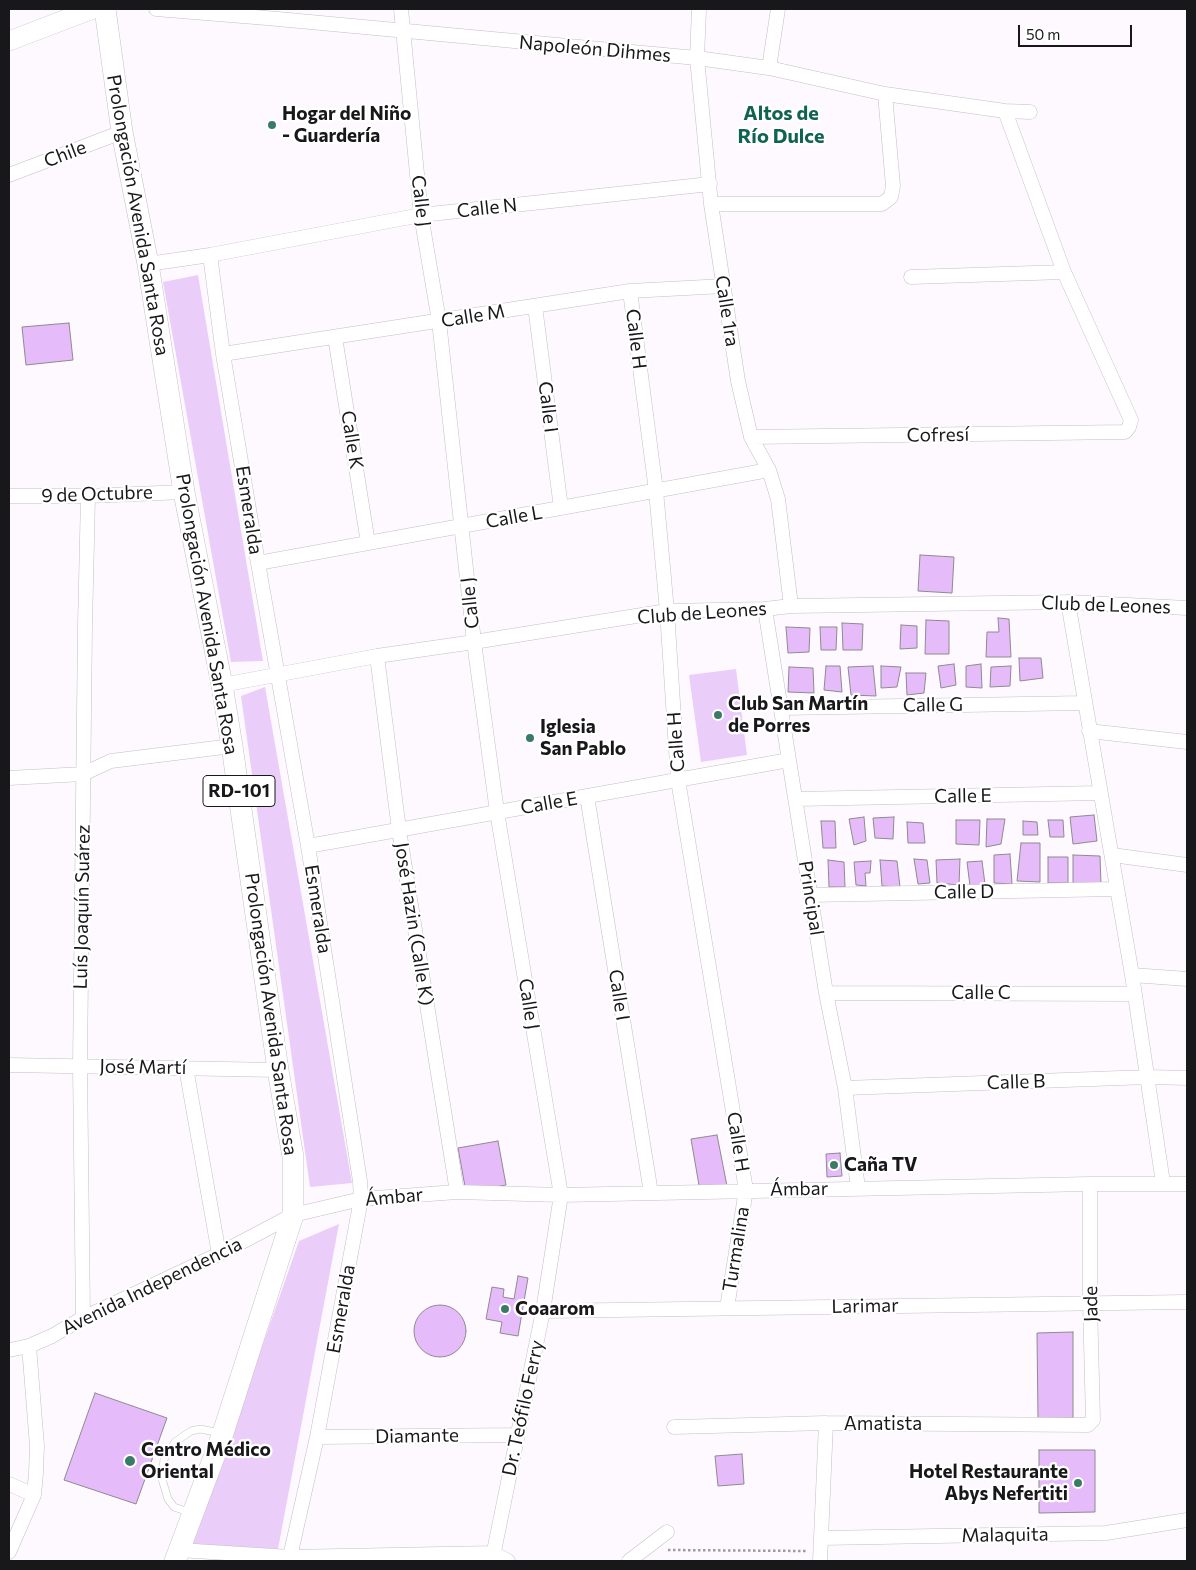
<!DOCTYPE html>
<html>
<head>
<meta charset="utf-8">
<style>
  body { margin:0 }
  #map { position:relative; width:1196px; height:1570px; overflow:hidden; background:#fdf9ff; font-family:Commissioner,sans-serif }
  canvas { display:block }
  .frame { position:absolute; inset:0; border:10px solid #181719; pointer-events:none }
  .scale { position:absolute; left:1018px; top:25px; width:114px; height:22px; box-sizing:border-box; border:2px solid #181719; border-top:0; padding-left:6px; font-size:15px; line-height:18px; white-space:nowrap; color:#181719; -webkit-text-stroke:4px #fff; paint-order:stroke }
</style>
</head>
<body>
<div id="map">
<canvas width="1196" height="1570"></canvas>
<div class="frame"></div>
<div class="scale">50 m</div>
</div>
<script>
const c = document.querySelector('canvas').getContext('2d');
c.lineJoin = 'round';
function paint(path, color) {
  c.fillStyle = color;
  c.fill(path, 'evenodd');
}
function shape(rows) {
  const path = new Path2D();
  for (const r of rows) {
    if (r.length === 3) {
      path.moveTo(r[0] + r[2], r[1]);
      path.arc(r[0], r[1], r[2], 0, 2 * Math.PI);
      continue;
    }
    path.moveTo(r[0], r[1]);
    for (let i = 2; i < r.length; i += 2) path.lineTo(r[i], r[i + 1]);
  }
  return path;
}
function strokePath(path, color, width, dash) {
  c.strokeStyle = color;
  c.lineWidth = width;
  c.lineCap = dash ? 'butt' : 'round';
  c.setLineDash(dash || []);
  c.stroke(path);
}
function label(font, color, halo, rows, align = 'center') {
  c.font = font + ' Commissioner,sans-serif';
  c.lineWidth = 4.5;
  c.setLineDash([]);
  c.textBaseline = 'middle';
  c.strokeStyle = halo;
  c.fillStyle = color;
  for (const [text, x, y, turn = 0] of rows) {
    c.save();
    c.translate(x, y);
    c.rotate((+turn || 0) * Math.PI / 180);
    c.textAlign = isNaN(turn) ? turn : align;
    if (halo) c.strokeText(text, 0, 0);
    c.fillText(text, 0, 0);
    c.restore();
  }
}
paint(shape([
  [198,275,263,661,231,662,163,282],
  [736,669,747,755,701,762,689,675],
  [265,687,352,1183,310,1187,241,696],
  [339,1224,278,1549,193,1544,299,1241]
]), '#ebcdfa');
const building = shape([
  [69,323,73,360,26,365,22,327,69,323],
  [920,555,954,557,952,593,918,591,920,555],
  [998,618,1009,619,1011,657,986,657,987,632,999,632,998,618],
  [926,620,949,621,949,654,925,654,926,620],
  [842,623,863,624,862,650,843,650,842,623],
  [901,625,917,626,917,648,900,649,901,625],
  [786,627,810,628,809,652,788,653,786,627],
  [820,627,837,627,836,650,821,650,820,627],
  [1019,658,1041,658,1043,678,1020,681,1019,658],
  [954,664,956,685,941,688,938,666,954,664],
  [981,664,982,688,966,687,966,666,981,664],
  [826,666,840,666,842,692,824,690,826,666],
  [873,666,876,696,851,695,848,667,873,666],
  [881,666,901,667,897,687,881,688,881,666],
  [1011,666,1010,686,990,687,991,667,1011,666],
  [789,667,813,668,814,693,788,692,789,667],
  [906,673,926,673,924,693,907,695,906,673],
  [1094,815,1097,841,1073,844,1070,817,1094,815],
  [864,817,866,841,854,845,849,819,864,817],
  [894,817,893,839,875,838,873,818,894,817],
  [987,819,1005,819,1001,844,986,847,987,819],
  [956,820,980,820,979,845,956,844,956,820],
  [1048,820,1063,820,1064,837,1050,837,1048,820],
  [821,821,835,821,836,848,823,848,821,821],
  [1023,821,1037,822,1038,835,1023,835,1023,821],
  [907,822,923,823,925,843,908,843,907,822],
  [1021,843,1040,843,1040,882,1017,881,1021,843],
  [1010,854,1012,884,994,883,994,855,1010,854],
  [1073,855,1100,856,1101,885,1073,884,1073,855],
  [1048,857,1068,857,1068,883,1048,883,1048,857],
  [914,859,927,860,930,883,918,884,914,859],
  [960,859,959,885,937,883,936,860,960,859],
  [828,860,844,862,845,887,829,887,828,860],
  [880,860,897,861,900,887,882,886,880,860],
  [871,861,870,873,865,873,866,886,856,885,854,862,871,861],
  [982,861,985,884,970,886,967,862,982,861],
  [717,1135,727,1186,700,1191,691,1139,717,1135],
  [498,1141,506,1185,466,1192,458,1148,498,1141],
  [840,1153,842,1176,827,1177,826,1154,840,1153],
  [518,1276,528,1278,518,1336,500,1333,502,1322,486,1319,492,1287,504,1289,503,1297,514,1299,518,1276],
  [440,1331,26],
  [1073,1332,1073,1418,1038,1418,1037,1333,1073,1332],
  [95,1393,167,1418,136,1504,64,1480,95,1393],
  [1039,1450,1095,1450,1095,1512,1039,1513,1039,1450],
  [742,1454,744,1484,718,1486,715,1456,742,1454]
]);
paint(building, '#e6bbfa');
strokePath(building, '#8e8a90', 1);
const lane = shape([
  [191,1513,174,1507,168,1499,162,1479,164,1459,175,1442,191,1431,200,1429,221,1433]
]);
const street = shape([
  [156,9,267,18,697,58,769,68,885,94,1005,111,1030,112],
  [401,9,421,215,439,321,474,642,497,812,561,1195,543,1311,492,1561],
  [699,9,697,58,711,204,738,381,751,437,769,470,778,499,791,606],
  [769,68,778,9],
  [9,175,122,132],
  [711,204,882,204,891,197,893,186,885,94],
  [210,255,223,354,258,563,308,846,360,1181,361,1199,317,1437,289,1561],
  [148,264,210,255,421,215,710,184],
  [911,277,1064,272],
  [630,291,656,491,667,611,678,780,746,1190,727,1308],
  [535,306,561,508],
  [335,337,368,543],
  [223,354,630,291,724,286],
  [751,437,1125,432,1129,427,1131,420,1064,272,1005,111],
  [9,496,88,496,184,492],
  [258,563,769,470],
  [1068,602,1132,975,1163,1183],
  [765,609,826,993,845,1088,858,1188],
  [377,656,399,830,457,1192],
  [222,685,377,656,474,642,667,611,765,609,791,606,1068,602,1187,608],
  [781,708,1085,703],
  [1089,731,1187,742],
  [9,778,83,774,111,761,232,746],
  [587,796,651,1193],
  [796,799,1100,793],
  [308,846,789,760],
  [1112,855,1187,865],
  [811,895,1117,889],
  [1132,975,1187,979],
  [826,993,1135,994],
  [9,1065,278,1070],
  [186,1068,219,1254],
  [845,1088,1148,1077,1187,1078],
  [543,1311,1187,1302],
  [83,1318,80,1065,85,626,88,496],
  [9,1350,29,1346,52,1336,83,1318,219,1254,293,1215,361,1199,457,1192,561,1195,1090,1184,1187,1184],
  [674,1427,826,1423,1088,1425,1093,1420,1090,1302,1090,1184],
  [317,1437,517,1435],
  [9,1484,34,1495],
  [822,1538,1106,1533,1187,1520],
  [179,1550,290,1557,493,1553,508,1561],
  [9,1552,34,1495,36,1473,37,1446,29,1346],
  [629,1561,667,1532],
  [820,1561,826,1423]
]);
const secondary = shape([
  [9,41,93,9]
]);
const primary = shape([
  [105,9,122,132,148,264,184,492,222,685,232,746,278,1070,293,1157,293,1215,223,1433,175,1561]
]);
strokePath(lane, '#c3bfc5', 8);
strokePath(street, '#c3bfc5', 15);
strokePath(secondary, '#c3bfc5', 20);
strokePath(primary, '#c3bfc5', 22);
strokePath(shape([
  [668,1550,808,1551]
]), '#9e9b9f', 2.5, [2.5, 2.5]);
strokePath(lane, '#fff', 7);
strokePath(street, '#fff', 14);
strokePath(secondary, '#fff', 19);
strokePath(primary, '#fff', 21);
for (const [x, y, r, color] of [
  [272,125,5,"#397a69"],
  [718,715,5,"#397a69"],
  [530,738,5,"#397a69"],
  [834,1165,5,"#397a69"],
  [505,1309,5,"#397a69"],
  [130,1461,6,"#397a69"],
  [1078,1483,5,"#397a69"]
]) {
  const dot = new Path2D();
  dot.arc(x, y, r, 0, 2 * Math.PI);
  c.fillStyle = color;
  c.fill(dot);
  strokePath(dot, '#fff', 2);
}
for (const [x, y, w] of [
  [239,791,72]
]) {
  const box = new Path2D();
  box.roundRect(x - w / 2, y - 15.5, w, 31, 4);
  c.fillStyle = '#fff';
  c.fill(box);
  strokePath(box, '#181719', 1);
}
label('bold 18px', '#181719', null, [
  ["RD-101",239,791]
]);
label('19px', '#181719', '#fff', [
  ["Napoleón Dihmes",595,49,5],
  ["Chile",65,154,-21],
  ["Calle J",421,201,83],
  ["Calle N",487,208,-6],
  ["Prolongación Avenida Santa Rosa",138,215,80],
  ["Calle 1ra",727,311,81],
  ["Calle M",473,316,-9],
  ["Calle H",636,339,83],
  ["Calle I",548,407,83],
  ["Cofresí",938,435,-1],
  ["Calle K",352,440,81],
  ["9 de Octubre",97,494,-2],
  ["Esmeralda",249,510,81],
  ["Calle L",514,517,-10],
  ["Calle J",470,603,-96],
  ["Club de Leones",1106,605,2],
  ["Club de Leones",702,613,-4],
  ["Prolongación Avenida Santa Rosa",207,614,80],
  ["Calle G",933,705,-1],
  ["Calle H",676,742,-94],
  ["Calle E",963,796,-1],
  ["Calle E",549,803,-10],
  ["Calle D",964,892,-1],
  ["Principal",811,898,81],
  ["Luís Joaquín Suárez",82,907,-89],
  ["Esmeralda",318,909,81],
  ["José Hazin (Calle K)",414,924,81],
  ["Calle C",981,993],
  ["Calle I",619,995,81],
  ["Calle J",529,1004,81],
  ["Prolongación Avenida Santa Rosa",271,1014,82],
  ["José Martí",143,1067,1],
  ["Calle B",1016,1082,-2],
  ["Calle H",738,1142,81],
  ["Ámbar",799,1189,-1],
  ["Ámbar",394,1197,-5],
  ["Turmalina",736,1249,-81],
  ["Avenida Independencia",152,1286,-26],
  ["Jade",1091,1304,-91],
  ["Larimar",865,1306,-1],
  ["Esmeralda",341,1309,-80],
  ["Dr. Teófilo Ferry",523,1408,-78],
  ["Amatista",883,1424],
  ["Diamante",417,1436,-1],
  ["Malaquita",1005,1535,-1]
]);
label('bold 19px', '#181719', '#fff', [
  ["Hogar del Niño",282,114],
  ["- Guardería",282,136],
  ["Club San Martín",728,704],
  ["de Porres",728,726],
  ["Iglesia",540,727],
  ["San Pablo",540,749],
  ["Caña TV",844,1165],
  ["Coaarom",515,1309],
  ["Centro Médico",141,1450],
  ["Oriental",141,1472],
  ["Hotel Restaurante",1068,1472,"right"],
  ["Abys Nefertiti",1068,1494,"right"]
], 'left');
label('bold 20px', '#106352', '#fff', [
  ["Altos de",781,113],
  ["Río Dulce",781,136]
]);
</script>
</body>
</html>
